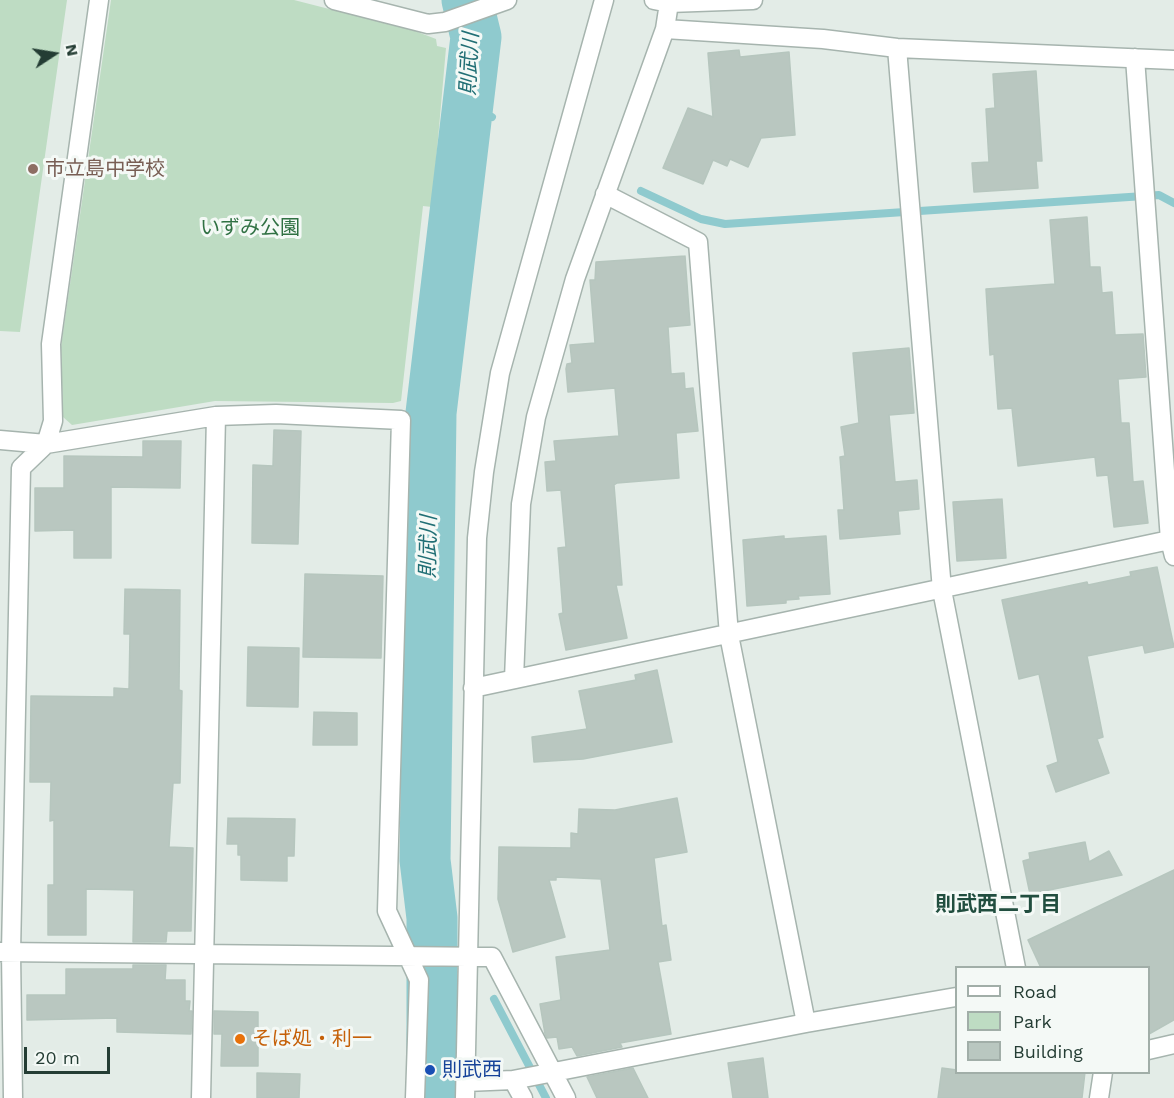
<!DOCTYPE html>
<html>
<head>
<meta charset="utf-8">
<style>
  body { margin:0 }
  #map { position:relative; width:1174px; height:1098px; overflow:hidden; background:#e3ece7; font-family:"Work Sans",sans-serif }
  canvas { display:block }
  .legend { position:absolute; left:955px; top:966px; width:195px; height:108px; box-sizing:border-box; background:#f4f9f6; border:2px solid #a1aea8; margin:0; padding:8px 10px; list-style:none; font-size:18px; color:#243d34 }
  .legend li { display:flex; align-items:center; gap:12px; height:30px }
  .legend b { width:30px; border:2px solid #a1aea8 }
  .north { position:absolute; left:24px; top:24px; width:60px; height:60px; -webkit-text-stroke:4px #f4f9f6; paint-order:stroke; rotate:78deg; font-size:16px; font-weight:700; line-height:24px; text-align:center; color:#243d34 }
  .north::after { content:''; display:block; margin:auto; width:21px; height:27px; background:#243d34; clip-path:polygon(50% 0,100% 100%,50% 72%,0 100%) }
  .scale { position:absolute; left:24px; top:1047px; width:86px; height:27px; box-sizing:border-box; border:3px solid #243d34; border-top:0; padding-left:8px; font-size:18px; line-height:21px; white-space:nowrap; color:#243d34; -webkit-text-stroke:4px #f4f9f6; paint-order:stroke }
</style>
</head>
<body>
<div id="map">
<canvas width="1174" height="1098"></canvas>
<ul class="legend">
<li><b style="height:8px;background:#fff"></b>Road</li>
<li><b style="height:16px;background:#bedcc3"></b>Park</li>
<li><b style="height:16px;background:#b9c7c0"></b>Building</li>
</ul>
<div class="north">N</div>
<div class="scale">20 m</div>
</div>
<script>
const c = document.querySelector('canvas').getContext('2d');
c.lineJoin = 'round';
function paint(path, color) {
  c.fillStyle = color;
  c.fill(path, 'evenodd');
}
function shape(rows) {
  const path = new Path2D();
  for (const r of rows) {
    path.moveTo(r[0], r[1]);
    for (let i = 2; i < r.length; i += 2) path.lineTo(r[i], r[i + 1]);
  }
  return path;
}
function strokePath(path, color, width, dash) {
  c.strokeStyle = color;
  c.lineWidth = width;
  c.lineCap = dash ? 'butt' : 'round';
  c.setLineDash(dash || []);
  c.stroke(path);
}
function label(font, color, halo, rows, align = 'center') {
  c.font = font + ' "Work Sans","Noto Sans JP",sans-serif';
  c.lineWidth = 6;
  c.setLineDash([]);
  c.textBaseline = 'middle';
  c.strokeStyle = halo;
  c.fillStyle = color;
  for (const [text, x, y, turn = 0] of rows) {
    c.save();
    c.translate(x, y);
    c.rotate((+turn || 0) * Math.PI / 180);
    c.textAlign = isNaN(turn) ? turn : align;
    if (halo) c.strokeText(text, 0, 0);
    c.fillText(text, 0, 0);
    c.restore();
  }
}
paint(shape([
  [0,0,67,0,20,332,0,331],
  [111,0,294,0,415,31,436,39,437,46,446,48,432,207,423,206,401,401,393,403,215,401,72,425,63,417,61,347]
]), '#bedcc3');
strokePath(shape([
  [467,105,492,117],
  [641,191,701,219,725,224,1159,195,1174,203],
  [494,999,546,1098]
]), '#8fcace', 8);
strokePath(shape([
  [432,1098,432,918,425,860,431,413,476,37,467,0]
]), '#8fcace', 51);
const building = shape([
  [739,50,740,57,789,52,795,135,761,138,748,167,730,159,727,166,713,160,703,184,663,168,688,108,713,117,708,53,739,50],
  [1036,71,1042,161,1036,161,1038,188,974,192,972,163,989,162,986,109,995,108,993,74,1036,71],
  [1087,217,1090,267,1100,267,1102,293,1112,292,1115,335,1143,334,1146,377,1118,379,1121,423,1129,423,1133,482,1143,481,1148,523,1114,527,1108,475,1097,476,1095,457,1018,466,1012,408,998,409,994,354,990,355,986,289,1055,284,1050,220,1087,217],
  [685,256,690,325,668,327,671,374,684,373,685,389,693,388,698,431,676,433,679,478,617,483,614,485,622,585,616,585,627,638,566,650,559,614,563,613,558,548,566,547,561,490,547,491,545,462,556,461,554,441,619,436,615,388,568,392,566,369,567,364,572,363,570,345,595,343,590,280,595,280,596,262,685,256],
  [909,348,914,413,889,415,895,482,917,480,919,509,898,511,900,534,840,539,838,510,844,510,840,457,845,456,841,427,859,423,853,353,909,348],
  [274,430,301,431,298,544,252,543,253,465,273,466,274,430],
  [143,441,181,441,180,488,111,487,111,558,74,558,74,530,35,531,35,488,64,488,64,456,143,457,143,441],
  [1002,499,1006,558,957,561,953,502,1002,499],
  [784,536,784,539,826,536,830,594,798,596,799,599,786,600,786,603,747,606,743,540,784,536],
  [1157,567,1174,647,1145,653,1143,645,1087,656,1103,737,1097,739,1109,773,1056,792,1047,766,1058,762,1039,674,1019,679,1002,600,1087,582,1088,585,1131,576,1130,572,1157,567],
  [305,574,383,576,381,658,303,657,305,574],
  [125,589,180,590,179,690,182,691,180,783,173,783,169,847,193,848,191,931,167,931,166,942,133,942,134,890,86,889,86,935,48,935,48,885,54,885,54,820,50,821,51,782,30,782,31,696,114,697,114,688,129,689,130,634,124,634,125,589],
  [248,647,299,648,298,707,247,706,248,647],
  [657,670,672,742,583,759,534,762,532,737,587,729,579,691,636,680,635,675,657,670],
  [314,712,357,713,357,745,313,745,314,712],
  [677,798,687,852,654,858,662,926,666,925,671,960,658,962,671,1034,620,1043,622,1047,577,1056,572,1047,559,1049,557,1037,547,1038,545,1034,540,1004,561,1000,556,957,610,950,601,879,556,877,556,880,549,880,565,937,513,952,498,899,499,847,571,848,571,833,578,834,579,809,615,810,677,798],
  [228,818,295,819,294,856,287,856,287,881,241,880,241,855,238,855,238,844,227,844,228,818],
  [1085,842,1089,862,1109,851,1122,875,1030,894,1023,861,1030,859,1029,853,1085,842],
  [1174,870,1174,1020,1149,1034,1149,968,1041,968,1028,940,1174,870],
  [133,965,166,965,165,980,185,980,185,1001,190,1001,189,1011,192,1011,191,1034,117,1032,117,1018,27,1020,27,995,66,995,66,969,133,969,133,965],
  [214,1011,258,1012,258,1066,221,1066,222,1034,214,1034,214,1011],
  [763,1058,768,1098,733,1098,728,1063,763,1058],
  [633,1068,648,1098,597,1098,587,1077,633,1068],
  [942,1068,957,1070,957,1072,1085,1072,1082,1098,938,1098,942,1068],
  [257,1073,300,1074,299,1098,257,1098,257,1073]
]);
paint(building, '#b9c7c0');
strokePath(building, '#b6c6be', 1.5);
const minor = shape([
  [334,0,428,24,445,22,507,0],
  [654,0,669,3,753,0],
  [669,3,665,29,823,39,897,48,1174,60],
  [897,48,942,590,1016,968],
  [1135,58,1170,540,1174,556],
  [605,194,698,242,729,635,806,1023],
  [0,440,46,444,216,416,276,414,401,420,387,911,419,980,415,1098],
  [514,679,521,504,536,417,575,279,665,29],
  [473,688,1174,539],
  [0,952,492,957,566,1098],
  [1148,1050,1174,1044],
  [513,1080,806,1023,956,997],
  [466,1082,513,1080,523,1098],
  [13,1098,11,952,21,468,46,444,53,421,51,344,99,0],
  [201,1098,216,416],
  [465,1098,477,538,484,472,500,373,604,0],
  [1099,1098,1103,1072]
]);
strokePath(minor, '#a6b4ae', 21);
strokePath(minor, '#fff', 18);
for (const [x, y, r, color] of [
  [33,169,6,"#8d6e63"],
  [240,1039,6,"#e8710a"],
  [430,1070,6,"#1a4fb4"]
]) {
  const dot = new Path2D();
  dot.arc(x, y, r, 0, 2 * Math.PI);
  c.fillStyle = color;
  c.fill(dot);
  strokePath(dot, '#f4f9f6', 2);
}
label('20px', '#785e54', '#f4f9f6', [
  ["市立島中学校",45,169]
], 'left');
label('20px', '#307143', '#f4f9f6', [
  ["いずみ公園",250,228]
]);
label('20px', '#c56008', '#f4f9f6', [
  ["そば処・利一",252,1039]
], 'left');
label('20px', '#164399', '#f4f9f6', [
  ["則武西",442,1070]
], 'left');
label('italic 21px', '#216f75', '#f4f9f6', [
  ["則武川",470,64,-87],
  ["則武川",429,547,-89]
]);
label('bold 21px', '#214e3f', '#f4f9f6', [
  ["則武西二丁目",998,905]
]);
</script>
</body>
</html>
